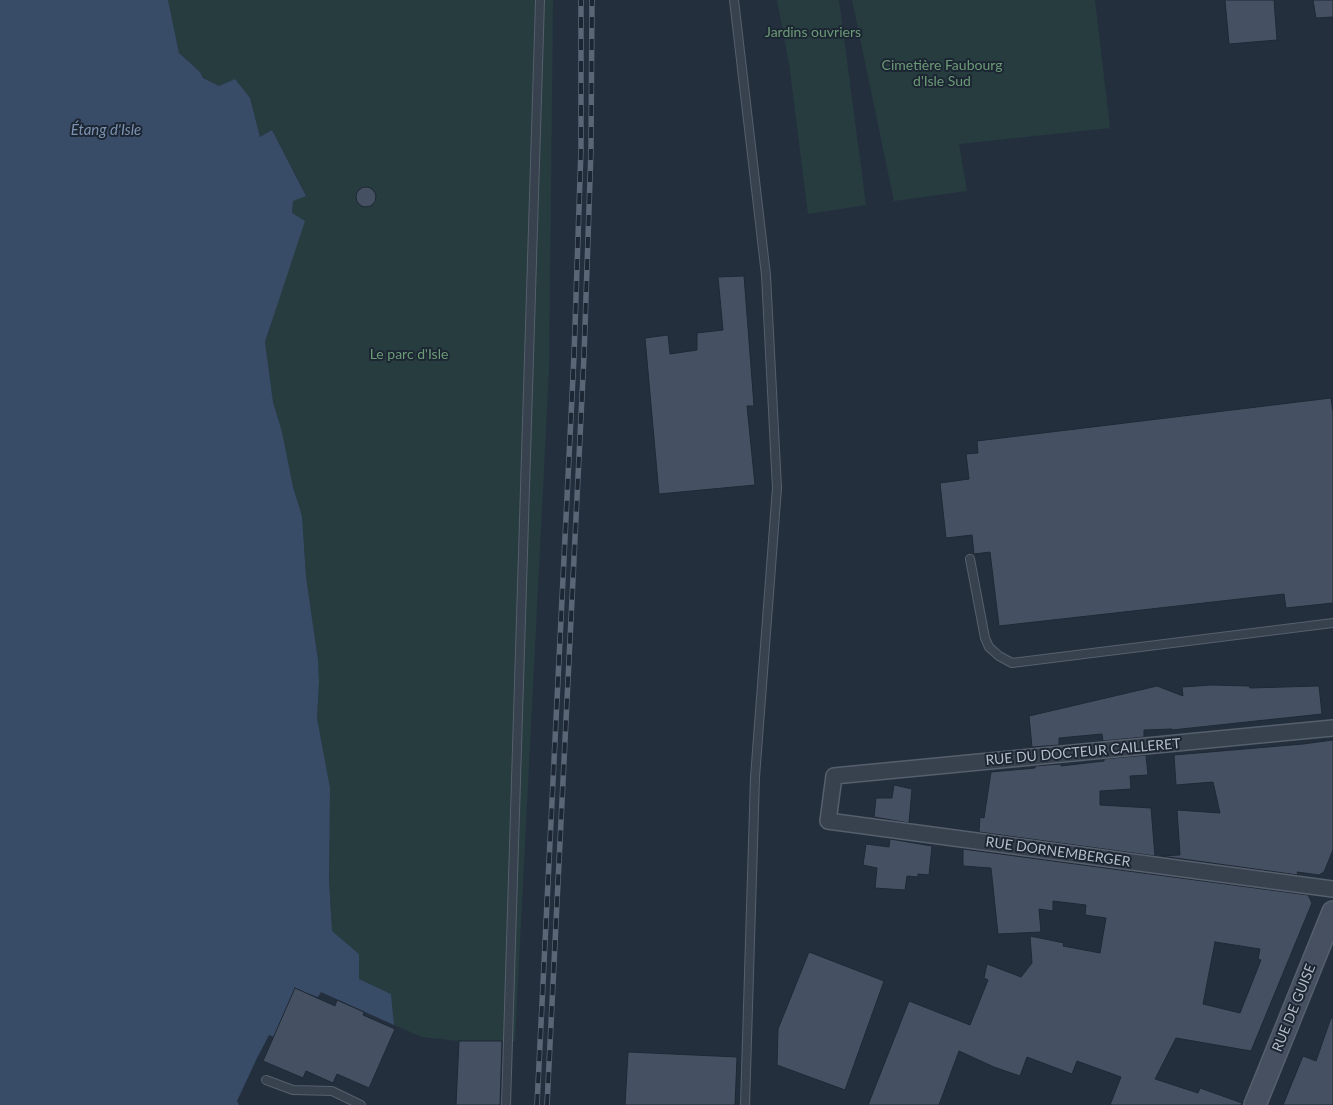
<!DOCTYPE html>
<html>
<head>
<meta charset="utf-8">
<style>
  body { margin:0 }
  canvas { display:block; background:#242f3e }
</style>
</head>
<body>
<canvas width="1333" height="1105"></canvas>
<script>
const c = document.querySelector('canvas').getContext('2d');
c.lineJoin = 'round';
function paint(path, color) {
  c.fillStyle = color;
  c.fill(path, 'evenodd');
}
function shape(rows) {
  const path = new Path2D();
  for (const r of rows) {
    if (r.length === 3) {
      path.moveTo(r[0] + r[2], r[1]);
      path.arc(r[0], r[1], r[2], 0, 2 * Math.PI);
      continue;
    }
    path.moveTo(r[0], r[1]);
    for (let i = 2; i < r.length; i += 2) path.lineTo(r[i], r[i + 1]);
  }
  return path;
}
function strokePath(path, color, width, dash) {
  c.strokeStyle = color;
  c.lineWidth = width;
  c.lineCap = dash ? 'butt' : 'round';
  c.setLineDash(dash || []);
  c.stroke(path);
}
function label(font, color, halo, rows, align = 'center') {
  c.font = font + ' Lato,sans-serif';
  c.lineWidth = 4;
  c.setLineDash([]);
  c.textBaseline = 'middle';
  c.strokeStyle = halo;
  c.fillStyle = color;
  for (const [text, x, y, turn = 0] of rows) {
    c.save();
    c.translate(x, y);
    c.rotate((+turn || 0) * Math.PI / 180);
    c.textAlign = isNaN(turn) ? turn : align;
    if (halo) c.strokeText(text, 0, 0);
    c.fillText(text, 0, 0);
    c.restore();
  }
}
paint(shape([
  [168,0,553,0,549,370,515,1041,459,1041,422,1037,394,1025,391,994,359,979,359,954,332,931,329,881,330,788,317,718,319,682,318,660,306,577,302,516,293,487,282,432,273,402,265,342,271,326,292,213,293,200,306,195,272,130,260,137,250,98,235,79,219,86,203,78,200,72,179,53],
  [777,0,839,0,866,205,808,214,789,63],
  [852,0,1095,0,1110,128,959,144,967,191,894,201]
]), '#263c3f');
paint(shape([
  [0,0,168,0,179,53,200,72,203,78,219,86,235,79,250,98,260,137,272,130,306,196,293,201,292,213,305,221,265,342,273,402,282,432,293,487,302,516,306,577,318,660,319,682,317,718,330,788,329,881,332,931,359,954,359,979,391,994,394,1025,321,992,318,997,296,989,274,1037,269,1035,257,1058,237,1101,239,1105,0,1105]
]), '#394c67');
const building = shape([
  [1225,0,1274,0,1277,40,1229,44,1225,0],
  [1313,0,1333,0,1333,17,1316,18,1313,0],
  [366,197,10],
  [744,276,754,406,747,406,755,485,659,494,645,338,668,335,670,354,697,350,697,333,723,330,718,277,744,276],
  [1331,398,1333,412,1333,603,1286,608,1284,594,999,626,990,552,974,554,972,535,946,538,940,483,969,479,966,454,978,453,977,441,1331,398],
  [1212,685,1249,686,1250,688,1319,686,1322,714,1172,730,1172,729,1144,730,1144,737,1103,741,1102,734,1059,738,1059,745,1032,747,1029,716,1157,686,1183,696,1182,687,1212,685],
  [1333,740,1333,850,1324,872,1319,875,1297,872,1298,875,1161,856,1180,855,1177,810,1220,813,1213,782,1176,785,1174,755,1303,744,1333,740],
  [1146,755,1148,775,1130,776,1131,789,1100,791,1100,805,1151,808,1155,856,979,832,980,817,984,818,991,772,1035,768,1035,766,1061,764,1061,766,1104,761,1104,759,1146,755],
  [894,785,912,789,909,823,874,817,876,798,892,798,894,785],
  [890,839,932,846,929,875,918,874,918,877,907,876,905,890,875,888,877,868,863,865,866,844,889,847,890,839],
  [963,849,1308,895,1312,903,1251,1051,1176,1038,1155,1079,1198,1093,1200,1088,1242,1103,1241,1105,1110,1105,1121,1077,1077,1061,1072,1074,1027,1057,1020,1076,994,1067,959,1051,939,1105,868,1105,909,1001,970,1025,988,980,984,978,987,964,1021,977,1032,963,1030,936,1064,943,1063,946,1100,953,1106,918,1085,915,1086,905,1053,901,1053,911,1039,909,1041,932,998,934,991,868,963,866,963,849],
  [1215,942,1260,949,1258,959,1261,960,1240,1013,1203,1004,1215,942],
  [809,952,884,981,845,1090,777,1065,778,1029,809,952],
  [295,988,335,1006,337,1000,364,1012,363,1015,395,1029,369,1088,337,1074,333,1083,306,1071,303,1078,263,1061,295,988],
  [1331,1018,1333,1018,1333,1105,1283,1105,1303,1056,1316,1061,1331,1018],
  [459,1041,502,1041,500,1105,456,1105,459,1041],
  [628,1052,737,1057,735,1105,625,1105,628,1052]
]);
paint(building, '#455162');
strokePath(building, '#1f2835', 1);
const lane = shape([
  [734,0,766,275,777,488,755,777,745,1105],
  [970,559,985,638,989,647,999,656,1012,663,1333,623],
  [266,1080,293,1090,332,1091,361,1105],
  [506,1105,540,0]
]);
const street = shape([
  [1333,728,834,776,828,821,1333,889]
]);
const secondary = shape([
  [1255,1105,1333,912]
]);
strokePath(lane, '#565f6c', 10);
strokePath(street, '#565f6c', 18);
strokePath(secondary, '#565f6c', 24);
strokePath(lane, '#38414e', 8);
strokePath(street, '#38414e', 15);
strokePath(secondary, '#465061', 21);
const rail = shape([
  [537,1105,574,356,581,149,581,0],
  [547,1105,584,356,591,150,592,0]
]);
strokePath(rail, '#5a6575', 5.5);
strokePath(rail, '#1d2633', 4, [11]);
label('14px', '#6b9a76', '#1d2633', [
  ["Jardins ouvriers",813,32],
  ["Cimetière Faubourg",942,65],
  ["d'Isle Sud",942,81],
  ["Le parc d'Isle",409,354]
]);
label('14px', '#b4bcc9', '#1d2633', [
  ["RUE DU DOCTEUR CAILLERET",1083,752,-5],
  ["RUE DORNEMBERGER",1058,852,8],
  ["RUE DE GUISE",1294,1008,-68]
]);
label('italic 15px', '#7c92b1', '#1d2633', [
  ["Étang d'Isle",106,130]
]);
</script>
</body>
</html>
